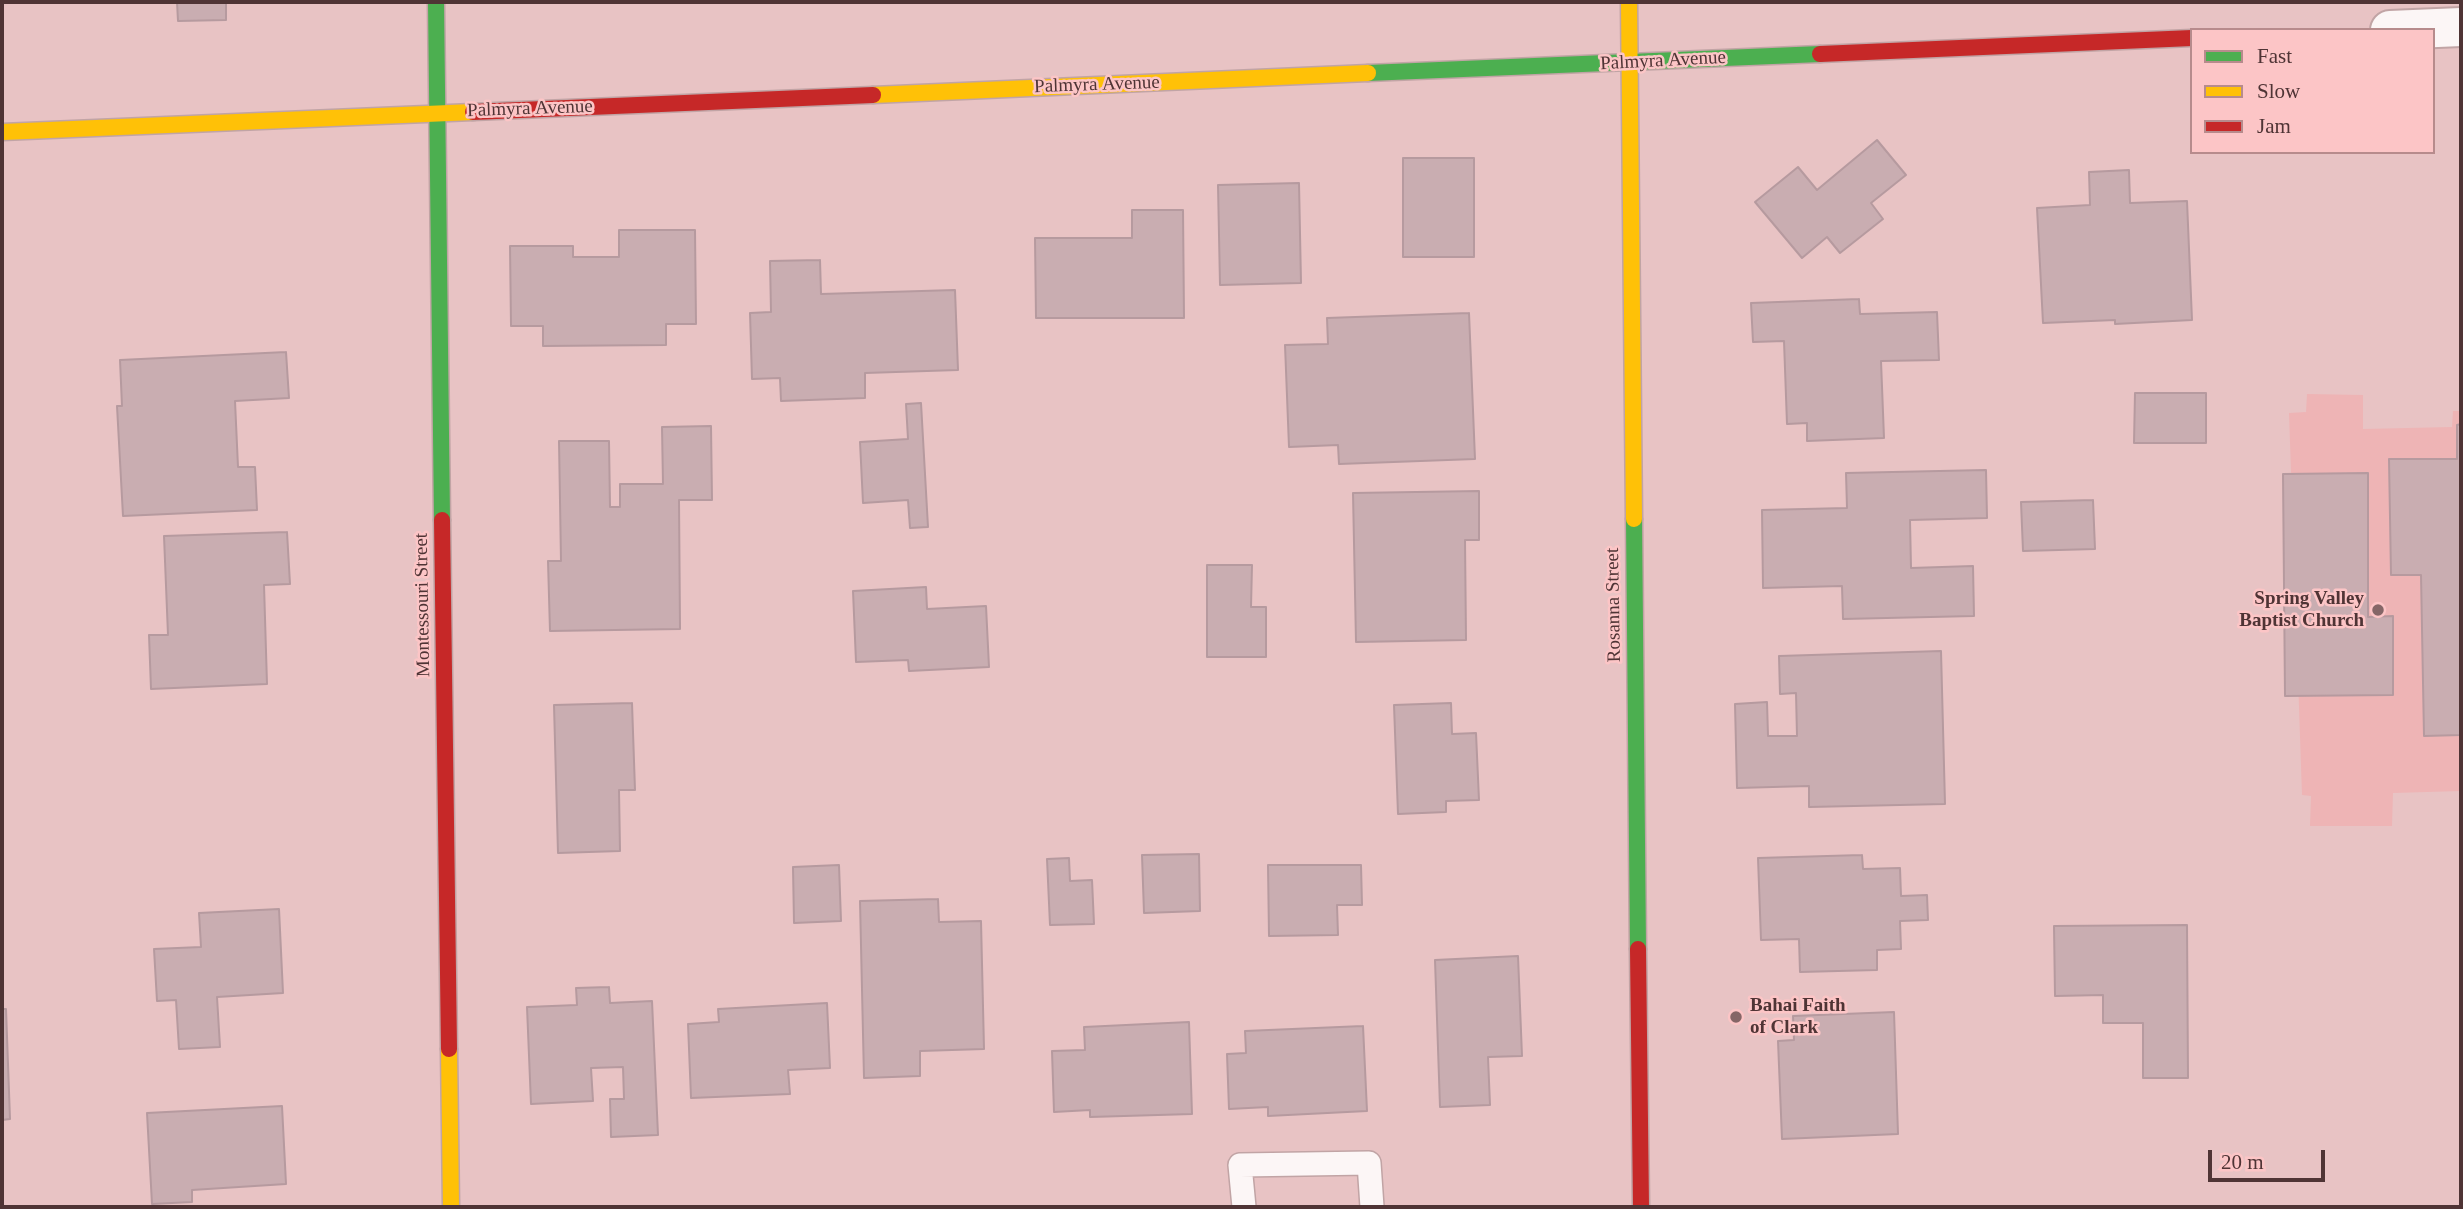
<!DOCTYPE html>
<html>
<head>
<meta charset="utf-8">
<style>
  body { margin:0 }
  #map { position:relative; width:2463px; height:1209px; overflow:hidden; background:#e8c3c4; font-family:"Times New Roman",serif }
  canvas { display:block }
  .frame { position:absolute; inset:0; border:4px solid #4f3435; pointer-events:none }
  .legend { position:absolute; left:2190px; top:28px; width:245px; height:126px; box-sizing:border-box; background:#fcc5c6; border:2px solid #b78b8c; margin:0; padding:9px 12px; list-style:none; font-size:21px; color:#4f3435 }
  .legend li { display:flex; align-items:center; gap:14px; height:35px }
  .legend b { width:35px; border:2px solid #b78b8c }
  .scale { position:absolute; left:2208px; top:1150px; width:117px; height:32px; box-sizing:border-box; border:4px solid #4f3435; border-top:0; padding-left:9px; font-size:21px; line-height:24px; white-space:nowrap; color:#4f3435; -webkit-text-stroke:5px #fcc5c6; paint-order:stroke }
</style>
</head>
<body>
<div id="map">
<canvas width="2463" height="1209"></canvas>
<div class="frame"></div>
<ul class="legend">
<li><b style="height:9px;background:#4caf50"></b>Fast</li>
<li><b style="height:9px;background:#ffc107"></b>Slow</li>
<li><b style="height:9px;background:#c62828"></b>Jam</li>
</ul>
<div class="scale">20 m</div>
</div>
<script>
const c = document.querySelector('canvas').getContext('2d');
c.lineJoin = 'round';
function fillPath(path, color) {
  c.fillStyle = color;
  c.fill(path, 'evenodd');
}
function poly(rows) {
  const path = new Path2D();
  for (const r of rows) {
    path.moveTo(r[0], r[1]);
    for (let i = 2; i < r.length; i += 2) path.lineTo(r[i], r[i + 1]);
  }
  return path;
}
function stroke(path, color, width, dash) {
  c.strokeStyle = color;
  c.lineWidth = width;
  c.lineCap = dash ? 'butt' : 'round';
  c.setLineDash(dash || []);
  c.stroke(path);
}
function label(font, color, halo, rows, align = 'center') {
  c.font = font + ' "Times New Roman",serif';
  c.lineWidth = 5;
  c.setLineDash([]);
  c.textBaseline = 'middle';
  c.strokeStyle = halo;
  c.fillStyle = color;
  for (const [text, x, y, turn = 0] of rows) {
    c.save();
    c.translate(x, y);
    c.rotate((+turn || 0) * Math.PI / 180);
    c.textAlign = isNaN(turn) ? turn : align;
    if (halo) c.strokeText(text, 0, 0);
    c.fillText(text, 0, 0);
    c.restore();
  }
}
const built = poly([
  [2307,394,2363,395,2363,429,2452,427,2453,411,2461,411,2461,791,2393,793,2392,826,2310,826,2311,796,2302,795,2289,413,2306,412]
]);
const building = poly([
  [177,2,226,2,226,20,178,21,177,2],
  [1877,140,1906,175,1871,203,1883,219,1840,253,1827,237,1802,258,1755,202,1798,167,1817,190,1877,140],
  [1403,158,1474,158,1474,257,1403,257,1403,158],
  [2129,170,2130,203,2187,201,2192,320,2115,324,2115,320,2043,323,2037,208,2090,205,2089,172,2129,170],
  [1299,183,1301,283,1220,285,1218,185,1299,183],
  [1132,210,1183,210,1184,318,1036,318,1035,238,1132,238,1132,210],
  [619,230,695,230,696,324,666,324,666,345,543,346,543,326,511,326,510,246,573,246,573,257,619,257,619,230],
  [820,260,821,294,955,290,958,370,865,373,865,398,781,401,780,378,752,379,750,313,771,312,770,261,820,260],
  [1859,299,1860,314,1937,312,1939,360,1881,361,1884,438,1807,441,1807,423,1787,424,1784,341,1753,342,1751,303,1859,299],
  [1469,313,1475,459,1339,464,1338,445,1289,447,1285,345,1328,344,1327,318,1469,313],
  [286,352,289,398,235,401,238,467,255,467,257,510,123,516,117,406,122,406,120,360,286,352],
  [2135,393,2206,393,2206,443,2134,443,2135,393],
  [921,403,928,527,910,528,908,500,863,503,860,442,908,439,906,404,921,403],
  [2461,424,2461,735,2424,736,2421,575,2391,575,2389,459,2457,459,2457,425,2461,424],
  [711,426,712,500,679,500,680,629,550,631,548,561,561,561,559,441,609,441,610,507,620,507,620,484,663,484,662,427,711,426],
  [1986,470,1987,518,1910,520,1911,568,1973,566,1974,616,1843,619,1842,586,1763,588,1762,510,1847,508,1846,473,1986,470],
  [2368,473,2368,617,2393,616,2393,695,2285,696,2283,474,2368,473],
  [1479,491,1479,540,1465,540,1466,640,1356,642,1353,493,1479,491],
  [2093,500,2095,549,2023,551,2021,502,2093,500],
  [287,532,290,584,264,585,267,684,151,689,149,635,168,635,164,536,287,532],
  [1207,565,1252,565,1251,607,1266,607,1266,657,1207,657,1207,565],
  [926,587,927,609,986,606,989,667,909,671,908,660,856,662,853,591,926,587],
  [1941,651,1945,804,1809,807,1809,786,1737,788,1735,704,1767,702,1768,736,1797,736,1796,693,1780,694,1779,656,1941,651],
  [632,703,635,790,619,790,620,851,558,853,554,705,632,703],
  [1451,703,1452,734,1476,733,1479,800,1446,801,1446,812,1398,814,1394,705,1451,703],
  [1199,854,1200,911,1144,913,1142,855,1199,854],
  [1862,855,1863,869,1900,868,1901,896,1927,895,1928,920,1900,921,1901,949,1877,950,1877,970,1800,972,1799,939,1761,940,1758,858,1862,855],
  [1069,858,1070,881,1092,880,1094,924,1050,925,1047,859,1069,858],
  [839,865,841,921,794,923,793,867,839,865],
  [1268,865,1361,865,1362,905,1337,905,1338,935,1269,936,1268,865],
  [938,899,939,922,981,921,984,1049,920,1051,920,1076,864,1078,860,901,938,899],
  [279,909,283,993,217,997,220,1047,179,1049,176,1000,157,1001,154,949,201,947,199,913,279,909],
  [2187,925,2188,1078,2143,1078,2143,1023,2103,1023,2103,995,2055,996,2054,926,2187,925],
  [1518,956,1522,1056,1488,1057,1490,1105,1440,1107,1435,960,1518,956],
  [609,987,610,1003,652,1001,658,1135,611,1137,610,1099,624,1099,623,1067,591,1068,593,1101,531,1104,527,1007,577,1005,576,988,609,987],
  [827,1003,830,1068,788,1070,790,1094,691,1098,688,1024,719,1022,718,1009,827,1003],
  [2,1009,6,1009,10,1119,2,1120,2,1009],
  [1894,1012,1898,1134,1782,1139,1778,1041,1794,1040,1793,1016,1894,1012],
  [1189,1022,1192,1114,1090,1117,1090,1110,1054,1112,1052,1051,1085,1050,1084,1027,1189,1022],
  [1363,1026,1367,1111,1268,1116,1268,1107,1229,1109,1227,1054,1246,1053,1245,1031,1363,1026],
  [282,1106,286,1184,192,1190,192,1202,152,1204,147,1113,282,1106]
]);
const lane = poly([
  [1244,1207,1240,1165,1369,1163,1372,1207]
]);
const street = poly([
  [2390,30,2461,27]
]);
const fast = poly([
  [436,2,442,520],
  [1368,73,1820,54],
  [1634,519,1638,949]
]);
const slow = poly([
  [1629,2,1634,519],
  [873,95,1368,73],
  [2,132,473,112],
  [449,1049,451,1207]
]);
const jam = poly([
  [1820,54,2192,38],
  [473,112,873,95],
  [442,520,449,1049],
  [1638,949,1641,1207]
]);
const markers = [
  [2378,610,7,"#856667"],
  [1736,1017,7,"#856667"]
];
const streetNames = [
  ["Palmyra Avenue",1663,61,-3],
  ["Palmyra Avenue",1097,85,-2],
  ["Palmyra Avenue",530,109,-2],
  ["Montessouri Street",423,605,-91],
  ["Rosanna Street",1614,605,-91]
];
const poiNames = [
  ["Spring Valley",2364,599],
  ["Baptist Church",2364,621],
  ["Bahai Faith",1750,1006,"left"],
  ["of Clark",1750,1028,"left"]
];
fillPath(built, '#eeb4b5');
fillPath(building, '#c9adb1');
stroke(building, '#b69a9f', 2);
stroke(lane, '#c1a4a5', 26);
stroke(street, '#c1a4a5', 42);
stroke(fast, '#c1a4a5', 19);
stroke(slow, '#c1a4a5', 19);
stroke(jam, '#c1a4a5', 19);
stroke(lane, '#fcf6f6', 23);
stroke(street, '#fcf6f6', 38);
stroke(fast, '#4caf50', 16);
stroke(slow, '#ffc107', 16);
stroke(jam, '#c62828', 16);
for (const [x, y, r, color] of markers) {
  const dot = new Path2D();
  dot.arc(x, y, r, 0, 2 * Math.PI);
  c.fillStyle = color;
  c.fill(dot);
  stroke(dot, '#fcc5c6', 2.5);
}
label('19px', '#4f3435', '#fcc5c6', streetNames);
label('bold 19px', '#4f3435', '#fcc5c6', poiNames, 'right');
</script>
</body>
</html>
